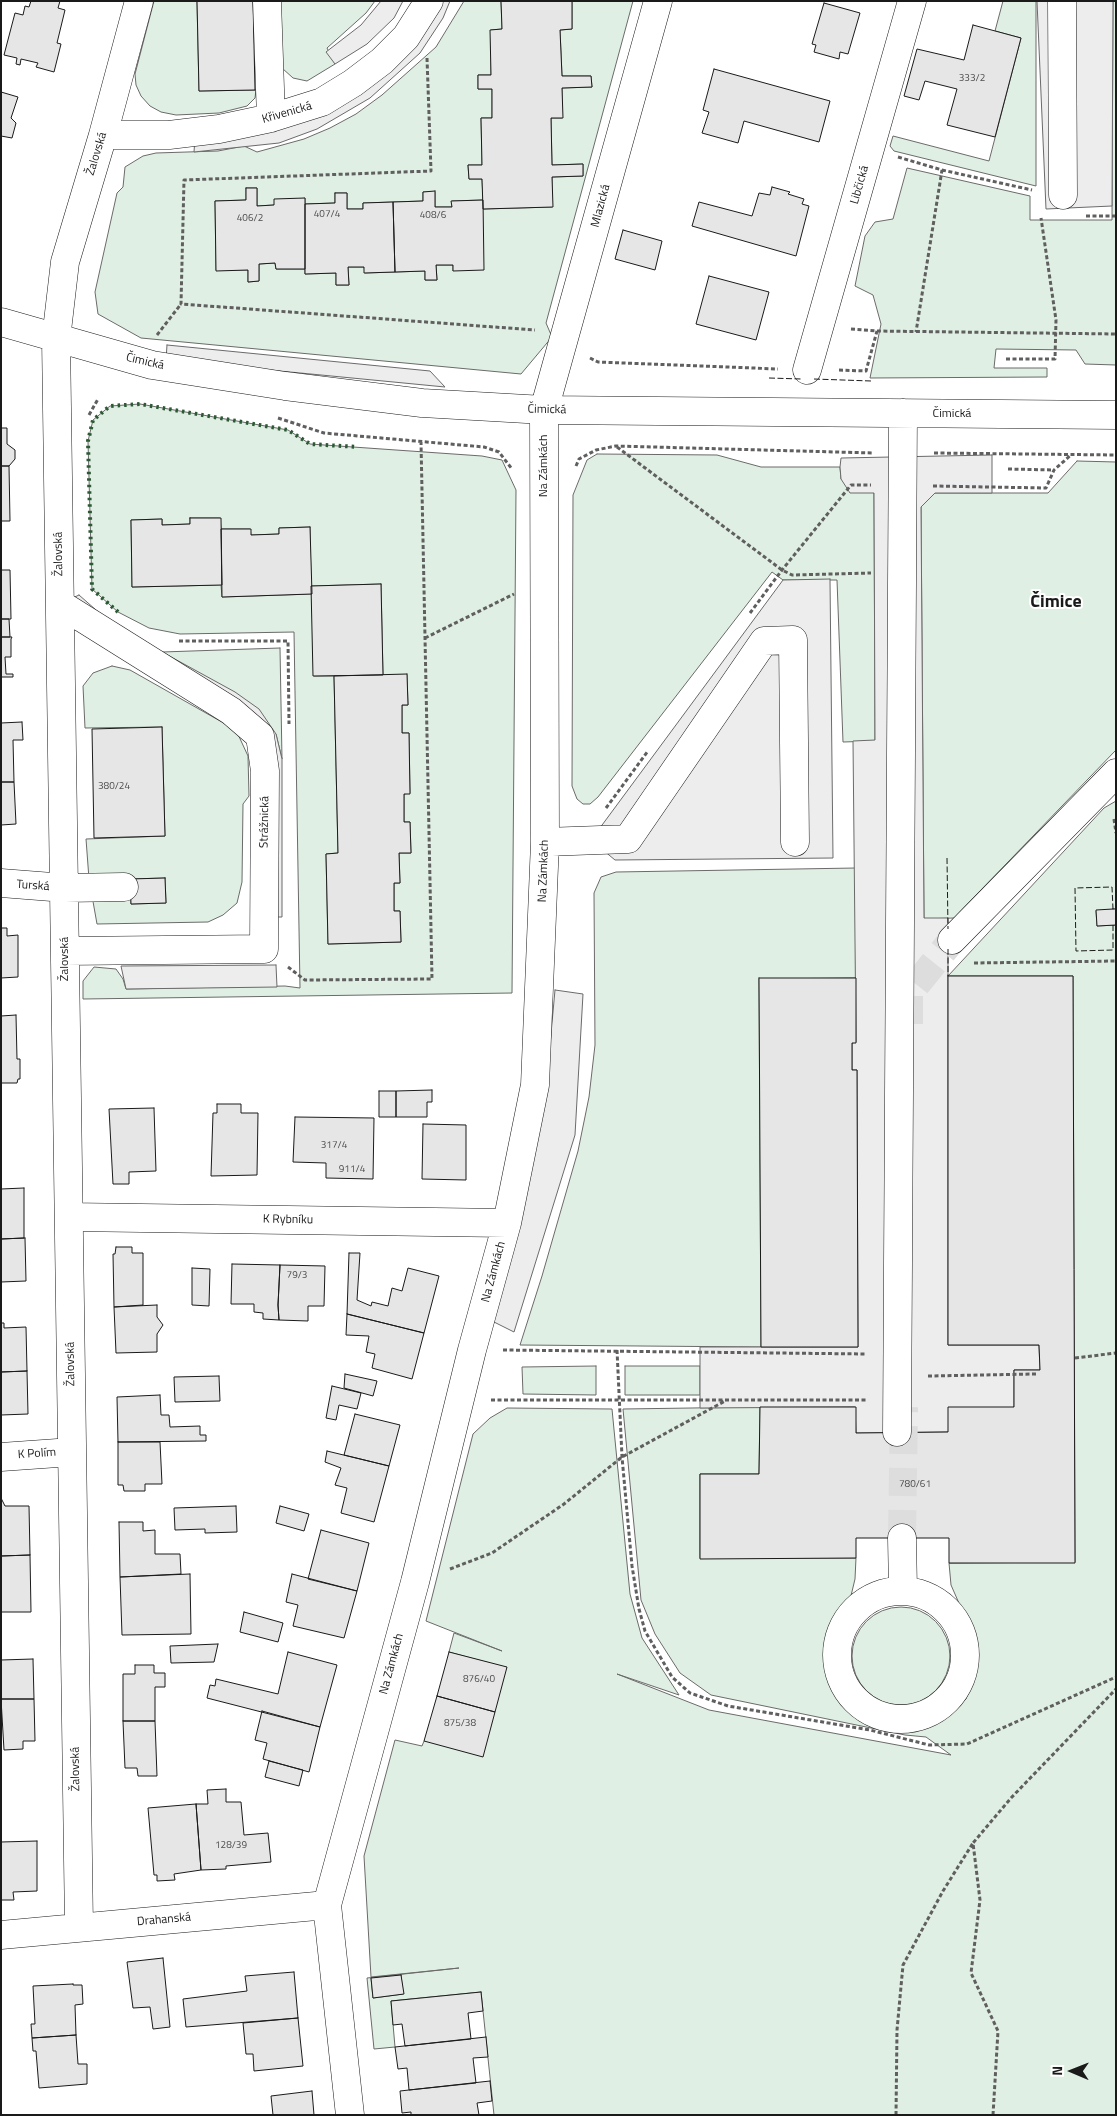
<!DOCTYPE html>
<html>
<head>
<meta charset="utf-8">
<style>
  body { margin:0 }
  #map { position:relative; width:1117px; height:2116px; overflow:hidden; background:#fff; font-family:"Titillium Web",sans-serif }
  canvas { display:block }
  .frame { position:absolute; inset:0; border:2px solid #1a1a1a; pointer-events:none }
  .north { position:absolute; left:1047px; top:2046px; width:50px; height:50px; -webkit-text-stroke:4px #fff; paint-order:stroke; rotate:271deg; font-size:14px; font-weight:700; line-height:20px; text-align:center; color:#1a1a1a }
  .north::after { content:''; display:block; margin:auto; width:18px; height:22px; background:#1a1a1a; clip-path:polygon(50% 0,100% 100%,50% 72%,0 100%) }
</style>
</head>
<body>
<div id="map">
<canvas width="1117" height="2116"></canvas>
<div class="frame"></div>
<div class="north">N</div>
</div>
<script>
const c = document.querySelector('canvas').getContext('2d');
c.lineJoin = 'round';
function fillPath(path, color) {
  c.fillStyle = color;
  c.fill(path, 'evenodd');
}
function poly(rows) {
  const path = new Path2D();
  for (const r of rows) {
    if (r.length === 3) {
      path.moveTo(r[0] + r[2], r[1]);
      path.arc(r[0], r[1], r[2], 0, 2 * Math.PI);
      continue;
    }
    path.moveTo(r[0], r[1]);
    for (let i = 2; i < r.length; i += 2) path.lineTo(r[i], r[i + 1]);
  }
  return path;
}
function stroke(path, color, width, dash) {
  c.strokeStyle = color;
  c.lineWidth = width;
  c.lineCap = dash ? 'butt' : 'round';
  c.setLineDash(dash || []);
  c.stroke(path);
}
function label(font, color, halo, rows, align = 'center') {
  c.font = font + ' "Titillium Web",sans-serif';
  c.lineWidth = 4;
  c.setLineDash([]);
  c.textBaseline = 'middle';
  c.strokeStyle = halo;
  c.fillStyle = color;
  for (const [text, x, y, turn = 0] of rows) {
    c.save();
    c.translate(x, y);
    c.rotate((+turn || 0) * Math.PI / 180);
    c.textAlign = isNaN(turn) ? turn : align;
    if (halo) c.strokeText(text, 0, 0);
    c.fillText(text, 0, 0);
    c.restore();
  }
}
const green = poly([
  [154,1,197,1,199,91,256,90,255,98,247,106,219,113,176,115,161,112,150,106,141,96,136,85,135,74,154,1],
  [277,1,375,1,366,13,327,48,335,64,307,81,293,78,282,68,277,1],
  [464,1,501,1,502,29,491,30,491,75,478,75,478,89,492,89,492,118,481,118,482,165,468,165,469,179,482,179,483,200,452,201,452,207,435,207,435,192,423,192,423,201,363,203,363,209,347,209,347,193,335,193,335,203,305,204,305,198,274,205,257,206,257,188,246,188,246,200,215,201,216,270,248,270,248,282,259,281,259,264,275,263,276,269,305,269,305,274,336,273,336,285,349,285,348,267,364,267,365,273,425,271,425,280,437,280,436,265,453,265,453,271,483,209,552,207,552,177,583,176,583,164,552,165,551,118,562,118,562,88,592,87,591,76,562,76,560,30,572,29,572,1,633,1,546,323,552,337,521,374,141,338,98,314,95,292,117,193,123,187,125,167,143,156,156,153,218,151,244,146,257,152,304,139,330,128,356,114,382,95,436,47,464,1],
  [1003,1,1036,1,1036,186,894,151,890,146,893,136,989,161,1021,38,995,31,1003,1],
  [1113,1,1116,1,1116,365,1085,364,1076,350,996,349,994,368,1047,368,1047,377,870,378,881,324,873,295,855,286,865,236,875,222,893,219,907,168,1030,196,1030,220,1112,220,1113,1],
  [140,404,288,430,310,444,482,456,502,460,516,490,512,993,83,999,83,981,94,967,116,969,123,979,126,989,285,986,300,988,294,632,180,634,149,628,118,612,92,589,88,441,93,420,110,406,140,404],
  [190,518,220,518,221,529,250,529,251,535,279,534,279,528,310,527,311,586,381,584,383,675,407,675,408,705,402,705,402,733,409,733,410,793,404,794,404,822,410,822,411,853,399,853,400,883,394,883,394,911,400,911,401,942,328,944,326,854,338,853,334,676,314,676,312,594,222,597,221,585,132,587,131,520,162,519,162,525,190,524,190,518],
  [597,454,717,455,761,467,840,467,841,479,874,493,875,741,843,742,837,580,783,580,772,572,598,797,590,804,583,804,577,799,572,786,573,495,587,460,597,454],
  [1077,461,1116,462,1116,750,954,918,924,919,921,507,935,493,1048,493,1077,461],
  [280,648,282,759,276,734,162,652,280,648],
  [112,666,130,670,236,730,248,756,249,796,243,804,242,882,237,903,223,915,208,922,97,924,89,879,86,839,165,836,162,727,85,728,83,686,93,673,112,666],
  [165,878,166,903,131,904,130,879,165,878],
  [1116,801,1116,909,1096,911,1097,926,1116,925,1116,2115,494,2115,481,1992,391,2001,395,2047,374,2049,367,1978,459,1968,371,1977,364,1856,395,1740,422,1746,424,1741,507,1668,449,1652,454,1633,502,1651,426,1621,473,1434,490,1418,507,1408,612,1409,630,1594,642,1638,679,1695,617,1674,709,1710,951,1755,926,1737,905,1735,711,1695,680,1673,655,1634,641,1600,623,1409,760,1407,759,1474,700,1474,700,1558,856,1558,855,1579,849,1604,834,1626,827,1646,828,1672,839,1695,857,1717,894,1728,915,1729,927,1728,946,1718,966,1699,976,1665,976,1642,951,1585,949,1563,1075,1562,1073,976,948,976,1104,808,1116,801],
  [401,1975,403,1994,373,1998,371,1978,401,1975],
  [856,868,856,978,759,979,761,1347,520,1345,542,1276,578,1151,589,1097,595,1045,594,893,601,877,616,872,856,868],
  [596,1366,596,1395,523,1394,522,1367,596,1366],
  [625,1366,700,1366,700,1395,625,1395,625,1366],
  [901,1656,49]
]);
const parking = poly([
  [381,1,403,1,394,18,367,44,335,64,326,52,361,25,381,1],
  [439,1,450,1,443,18,420,53,370,98,317,129,279,143,194,152,195,138,284,125,439,1],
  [1037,1,1113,1,1112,206,1046,209,1037,1],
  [167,345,430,371,445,387,166,360,167,345],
  [992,455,992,493,935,493,921,507,924,918,948,918,948,1345,1039,1345,1040,1370,1014,1370,1014,1407,948,1432,856,1433,855,1407,700,1408,700,1347,858,1347,857,1070,852,1070,852,1043,856,1042,853,741,875,740,874,493,850,493,841,479,840,467,841,458,992,455],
  [830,579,833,858,615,860,591,840,783,580,830,579],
  [79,595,104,617,162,652,235,692,259,709,276,734,282,759,282,917,264,917,260,736,60,604,79,595],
  [276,965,277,987,126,989,121,966,276,965],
  [555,990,583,994,575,1135,514,1332,492,1321,545,1100,555,990]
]);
const building = poly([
  [31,1,60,1,58,8,65,10,57,43,61,44,54,72,36,67,38,63,21,59,20,65,16,64,17,58,4,55,15,13,23,15,25,6,29,7,31,1],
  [197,1,253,1,255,90,199,91,197,1],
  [501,1,572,1,572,29,560,30,562,76,591,76,592,87,562,88,563,118,551,118,552,165,583,164,583,176,552,177,553,207,483,209,482,179,469,179,468,165,482,165,481,118,492,118,492,89,478,89,478,75,491,75,490,30,502,29,501,1],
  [824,3,860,13,848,54,840,52,839,59,814,52,816,45,812,44,824,3],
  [973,25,1021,38,995,137,947,125,957,89,925,81,919,100,904,96,917,49,964,60,973,25],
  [714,69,830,101,819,142,744,121,738,143,702,133,709,112,703,110,714,69],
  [1,92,18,97,11,118,16,123,12,138,1,136,1,92],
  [772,187,790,192,788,194,804,199,802,204,809,206,796,256,692,226,699,202,752,216,759,193,770,195,772,187],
  [246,188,257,188,257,206,274,205,274,199,305,198,305,269,276,269,275,263,259,264,259,281,248,282,248,270,216,271,215,201,246,200,246,188],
  [435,191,435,207,452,207,451,201,483,200,484,270,453,271,453,265,436,265,437,280,425,280,425,271,395,272,393,202,423,201,423,192,435,191],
  [335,193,347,193,347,209,363,209,363,203,393,202,395,272,364,273,364,267,348,267,349,285,336,285,336,273,305,274,305,204,335,203,335,193],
  [623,230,662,241,655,270,615,259,623,230],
  [709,276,769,292,756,340,696,324,709,276],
  [1,428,7,428,7,444,15,450,15,459,9,466,1,466,1,428],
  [1,466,9,466,10,521,1,521,1,466],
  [190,518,221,518,222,585,132,587,131,520,162,519,162,525,190,524,190,518],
  [310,527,312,594,222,597,221,529,251,529,251,535,279,534,279,528,310,527],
  [1,570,10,570,11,619,1,619,1,570],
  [381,584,383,675,313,676,311,586,381,584],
  [1,619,9,619,10,637,1,637,1,619],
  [1,637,12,637,11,639,11,657,5,657,6,674,13,674,13,677,1,677,1,637],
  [407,674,408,705,402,705,402,733,409,733,410,794,404,794,404,822,410,822,411,853,399,853,400,883,394,883,394,911,400,911,401,942,328,944,326,854,338,853,334,676,407,674],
  [22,722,23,740,13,740,14,782,1,782,1,723,22,722],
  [162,727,165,836,94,838,92,729,162,727],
  [1,782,14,782,16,824,1,825,1,782],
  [165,878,166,903,131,904,130,879,165,878],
  [1113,909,1116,909,1116,925,1097,926,1096,910,1113,909],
  [1,928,7,928,7,936,18,935,18,977,1,978,1,928],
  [948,976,1073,976,1075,1563,949,1563,949,1538,856,1538,856,1558,700,1559,700,1474,759,1474,760,1407,856,1407,856,1433,948,1432,948,1407,1014,1407,1014,1370,1040,1370,1039,1345,948,1345,948,976],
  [759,978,856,978,856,1043,852,1043,852,1070,857,1070,858,1347,761,1347,759,978],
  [16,1015,17,1059,20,1059,20,1079,18,1079,17,1083,1,1083,1,1016,16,1015],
  [432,1090,432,1102,427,1102,427,1117,396,1117,396,1091,432,1090],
  [379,1091,396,1091,396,1117,379,1117,379,1091],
  [217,1104,241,1104,241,1113,258,1113,257,1175,211,1176,213,1113,217,1113,217,1104],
  [154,1108,156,1171,129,1172,129,1184,113,1184,109,1109,154,1108],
  [295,1117,374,1118,373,1179,326,1178,326,1163,293,1162,295,1117],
  [423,1124,466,1125,466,1180,422,1179,423,1124],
  [24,1188,24,1238,1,1239,1,1189,24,1188],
  [25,1238,26,1281,1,1282,1,1239,25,1238],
  [116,1247,132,1247,132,1253,143,1253,143,1305,114,1307,113,1254,115,1254,116,1247],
  [349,1253,360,1253,357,1300,371,1306,372,1302,388,1306,392,1288,402,1291,408,1268,439,1276,424,1333,347,1314,349,1253],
  [232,1264,280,1265,278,1305,279,1320,263,1319,263,1313,254,1312,254,1304,231,1304,232,1264],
  [280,1265,325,1266,324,1306,308,1306,308,1321,279,1320,278,1305,280,1265],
  [192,1268,210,1269,209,1306,192,1305,192,1268],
  [157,1305,157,1317,163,1325,157,1334,157,1352,116,1353,114,1307,157,1305],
  [347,1314,424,1333,412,1379,372,1368,375,1354,366,1352,369,1336,346,1335,347,1314],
  [1,1323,4,1323,4,1328,26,1327,27,1371,1,1372,1,1323],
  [27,1371,28,1414,1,1415,1,1372,27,1371],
  [345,1374,377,1381,373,1396,344,1388,345,1374],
  [219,1376,220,1401,175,1402,174,1377,219,1376],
  [332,1386,361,1393,357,1409,339,1405,336,1420,326,1418,332,1386],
  [160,1395,161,1415,169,1415,170,1427,200,1426,200,1435,206,1435,206,1441,118,1442,117,1397,160,1395],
  [355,1414,400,1425,389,1466,344,1455,355,1414],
  [118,1442,160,1442,162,1484,145,1484,145,1491,124,1491,123,1485,118,1485,118,1442],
  [327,1451,389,1466,374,1522,341,1513,347,1488,335,1485,341,1468,325,1462,327,1451],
  [1,1498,5,1506,29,1506,30,1555,1,1556,1,1498],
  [236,1506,237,1532,205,1533,205,1529,175,1530,174,1508,236,1506],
  [280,1506,309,1514,304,1531,276,1523,280,1506],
  [119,1522,143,1522,143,1531,155,1530,155,1554,180,1554,181,1574,120,1577,119,1522],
  [321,1530,369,1543,357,1591,308,1579,321,1530],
  [30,1555,31,1612,1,1612,1,1556,30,1555],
  [190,1574,191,1634,122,1635,120,1577,190,1574],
  [292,1574,357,1591,344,1638,293,1626,298,1605,286,1602,292,1574],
  [244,1612,283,1623,278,1642,240,1632,244,1612],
  [218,1644,214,1662,171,1663,170,1646,218,1644],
  [288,1652,337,1665,320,1727,207,1698,210,1685,215,1686,216,1679,278,1694,288,1652],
  [449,1652,507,1667,495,1712,437,1696,449,1652],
  [33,1659,34,1699,1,1699,1,1660,33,1659],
  [135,1665,154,1665,154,1673,165,1673,165,1687,155,1687,155,1721,123,1721,123,1674,135,1674,135,1665],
  [437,1696,495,1712,483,1757,424,1741,437,1696],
  [1,1699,34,1699,35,1741,23,1741,23,1749,4,1750,1,1699],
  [262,1711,320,1727,309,1772,263,1759,267,1743,255,1740,262,1711],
  [123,1721,155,1721,157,1776,138,1776,137,1768,125,1768,123,1721],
  [269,1761,303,1770,299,1786,265,1777,269,1761],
  [226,1789,226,1802,241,1802,244,1835,268,1833,271,1862,226,1866,226,1869,201,1870,196,1804,208,1804,207,1790,226,1789],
  [196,1804,201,1870,174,1874,175,1880,157,1881,157,1875,154,1875,148,1808,196,1804],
  [37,1841,37,1891,13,1892,14,1900,1,1900,1,1842,37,1841],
  [163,1958,170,2027,153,2029,150,2007,133,2008,127,1962,163,1958],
  [294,1972,298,2018,186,2027,183,1999,247,1991,245,1976,294,1972],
  [401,1975,404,1994,373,1998,371,1978,401,1975],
  [73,1984,73,1985,82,1985,83,2004,75,2005,76,2035,32,2038,31,2024,35,2024,33,1986,73,1984],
  [481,1992,483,2011,468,2013,471,2039,405,2046,402,2024,393,2025,391,2001,481,1992],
  [298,2018,303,2066,254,2071,253,2054,246,2054,243,2023,298,2018],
  [76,2035,78,2064,87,2064,87,2084,39,2088,36,2051,33,2051,32,2038,76,2035],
  [486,2037,488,2057,473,2058,476,2083,409,2090,407,2068,398,2069,395,2047,486,2037],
  [490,2081,492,2101,477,2103,479,2115,411,2115,411,2112,402,2113,400,2091,490,2081],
  [312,2091,314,2115,273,2115,271,2096,312,2091]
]);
const minorTunnel = poly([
  [909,1024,909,994,952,940],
  [902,1538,904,1407]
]);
const path = poly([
  [427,58,431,171,184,180,181,304,535,330],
  [898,157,942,170,916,332],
  [942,170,1032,190],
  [1086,216,1116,216],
  [851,329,877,331,1116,334],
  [157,335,181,304],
  [590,358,598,362,778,369],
  [1006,359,1055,359,1056,320,1041,218],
  [839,370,866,371,877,331],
  [89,415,98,399],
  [278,418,324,433,484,447,499,452,512,469],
  [617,447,782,570,792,575,871,573],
  [934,453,1116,455],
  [576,466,579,459,596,450,616,446,873,453],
  [1008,469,1054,470],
  [933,486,1046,488,1054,470,1072,454],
  [750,613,782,570,851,485,871,485],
  [425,638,514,594],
  [179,641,288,641,289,724],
  [606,808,648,751],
  [1114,819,1116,833],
  [974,963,1116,961],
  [288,967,305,980,432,979,421,442],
  [503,1350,867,1354],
  [617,1350,622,1457,632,1566,639,1609,645,1631,672,1677,690,1693,728,1706,870,1730,929,1745,967,1744,1116,1677],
  [1075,1358,1116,1353],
  [928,1376,1036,1374],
  [491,1400,867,1400],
  [450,1569,492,1553,564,1504,622,1457,725,1401],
  [896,2115,897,2030,903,1965,943,1891,973,1843],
  [993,2115,998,2031,971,1973,980,1900,973,1843,1011,1798,1116,1689]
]);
const minor = poly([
  [267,1,271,118],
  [1062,1,1063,195],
  [103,135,169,135,219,129,271,118,322,102,353,83,382,61,406,37,429,1],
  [1,322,152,365,285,386,422,403,544,410,1116,415],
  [807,370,912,1],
  [60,604,231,711,260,736,265,771,264,949,65,951],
  [545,842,628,839,764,641,793,640,795,842],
  [1,883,65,888,124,887],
  [952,940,1116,773],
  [69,1217,507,1223],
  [897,1432,903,413],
  [1,1457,72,1452],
  [902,1538,903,1590],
  [901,1655,64],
  [79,1927,56,339,65,262,103,135,139,1],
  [1,1935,327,1905],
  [350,2115,327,1905,415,1582,472,1350,507,1223,535,1085,545,842,544,410,658,1]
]);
const hedge = poly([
  [118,612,92,589,88,441,93,420,110,406,140,404,288,430,310,444,358,447]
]);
const fence = poly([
  [769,378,801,379],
  [814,379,871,381],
  [947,858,948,929],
  [1113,925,1113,950,1076,951,1075,888,1112,887,1113,909],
  [948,949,948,976]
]);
const numberNames = [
  ["333/2",972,79],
  ["407/4",327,215],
  ["408/6",433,216],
  ["406/2",250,219],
  ["380/24",114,787],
  ["317/4",334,1146],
  ["911/4",352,1170],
  ["79/3",297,1276],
  ["780/61",915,1485],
  ["876/40",479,1680],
  ["875/38",460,1724],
  ["128/39",231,1846]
];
const streetNames = [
  ["Křivenická",287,113,-16],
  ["Žalovská",97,154,-73],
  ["Libčická",860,185,-74],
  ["Mlazická",601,206,-75],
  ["Čimická",145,362,13],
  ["Čimická",547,410,1],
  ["Čimická",952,414],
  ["Na Zámkách",544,466,-90],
  ["Žalovská",59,554,-91],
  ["Strážnická",265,822,-89],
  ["Na Zámkách",544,871,-88],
  ["Turská",33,886,4],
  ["Žalovská",65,959,-90],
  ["K Rybníku",288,1220,1],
  ["Na Zámkách",494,1272,-75],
  ["Žalovská",71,1364,-91],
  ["K Polím",37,1454,-4],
  ["Na Zámkách",392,1664,-75],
  ["Žalovská",76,1769,-91],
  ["Drahanská",164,1920,-5]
];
const districtNames = [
  ["Čimice",1056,603]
];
fillPath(green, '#e0efe3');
stroke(green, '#6a6a6a', 1);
fillPath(parking, '#ededed');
stroke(parking, '#6a6a6a', 1);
fillPath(building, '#e6e6e6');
stroke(building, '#1a1a1a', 1);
stroke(minorTunnel, '#ddd', 28, [28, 14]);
stroke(minor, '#1a1a1a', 29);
stroke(path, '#5f5f5f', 3, [4, 2.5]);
stroke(minor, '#fff', 28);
stroke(hedge, '#2b5a34', 4, [2.5, 4]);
stroke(fence, '#1a1a1a', 1, [6, 2.5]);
label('10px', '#4d4d4d', null, numberNames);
label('12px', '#1a1a1a', '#fff', streetNames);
label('bold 18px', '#1a1a1a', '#fff', districtNames);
</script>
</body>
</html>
